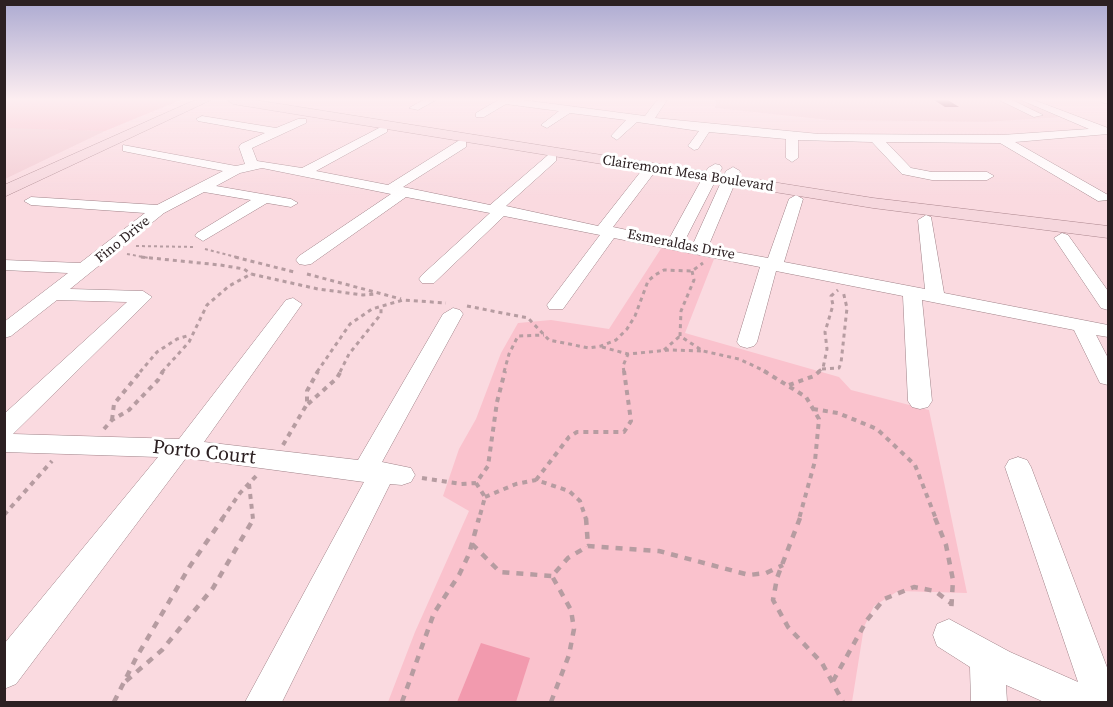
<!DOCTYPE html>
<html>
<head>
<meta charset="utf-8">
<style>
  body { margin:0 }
  #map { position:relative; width:1113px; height:707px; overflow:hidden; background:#fadae0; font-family:"Source Serif 4",serif }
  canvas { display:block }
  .frame { position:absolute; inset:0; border:6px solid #2c2022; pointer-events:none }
</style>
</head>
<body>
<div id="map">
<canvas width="1113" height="707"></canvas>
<div class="frame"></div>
</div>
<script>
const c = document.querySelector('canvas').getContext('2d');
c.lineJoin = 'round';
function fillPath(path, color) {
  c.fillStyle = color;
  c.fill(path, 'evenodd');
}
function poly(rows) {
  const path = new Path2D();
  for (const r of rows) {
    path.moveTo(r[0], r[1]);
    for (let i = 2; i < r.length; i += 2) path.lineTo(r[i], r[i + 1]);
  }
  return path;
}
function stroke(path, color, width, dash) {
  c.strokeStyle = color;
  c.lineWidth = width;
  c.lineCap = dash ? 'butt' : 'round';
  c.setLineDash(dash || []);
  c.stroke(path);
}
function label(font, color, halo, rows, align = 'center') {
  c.font = font + ' "Source Serif 4",serif';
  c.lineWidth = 6;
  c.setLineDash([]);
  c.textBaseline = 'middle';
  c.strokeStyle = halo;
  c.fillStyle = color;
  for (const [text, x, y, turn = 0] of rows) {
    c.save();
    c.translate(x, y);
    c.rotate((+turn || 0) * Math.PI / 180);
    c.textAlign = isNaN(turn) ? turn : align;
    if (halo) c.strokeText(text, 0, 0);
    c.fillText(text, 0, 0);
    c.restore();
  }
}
const built = poly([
  [716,100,1021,100,1062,117,986,122,829,120,715,108],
  [11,127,105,131,5,179,5,128]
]);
const green = poly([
  [5,100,181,100,105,131,5,128],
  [662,247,714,259,685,333,839,377,851,390,929,410,967,593,898,591,874,606,864,627,852,702,388,702,415,632,469,511,443,496,459,449,476,419,501,353,518,323,551,320,609,329]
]);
const water = poly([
  [481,643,530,658,516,702,457,702]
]);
const building = poly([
  [934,100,948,100,959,107,945,107]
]);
const pathFar3 = poly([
  [136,246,196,247],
  [205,249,240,258],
  [127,254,149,258]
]);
const pathFar2 = poly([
  [141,257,220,265,244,269,251,274],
  [235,257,294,272],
  [692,271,694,280,681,311,680,336,703,351,739,359,767,372],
  [307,274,401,299],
  [467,306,528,318,549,340,589,348,601,346,616,340,627,329,635,316,648,281,655,275,664,270,692,271,703,263],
  [602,347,628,354,670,350,702,351],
  [664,350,680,336],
  [822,369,839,368,841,363,847,308,843,291],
  [140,372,157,352,177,339,190,335],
  [162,372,189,342,207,305,229,286,251,274,318,289,363,295,377,294],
  [317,372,350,324,372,309,403,300,446,303],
  [340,372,349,354,381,314,381,307],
  [504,372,509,354,518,336,544,335],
  [624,372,623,366,628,354],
  [818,372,823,368,827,349,825,332,833,305,831,296,838,290]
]);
const pathFar1 = poly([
  [764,371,806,397,819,419,815,461,799,519],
  [789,385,814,376,820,371],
  [308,404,337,378,341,371],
  [813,409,838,413,877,429,915,465,936,519],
  [112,420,114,404,141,371],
  [104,429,112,420,129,410,158,380,163,371],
  [283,445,307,404,307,391,318,371],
  [422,478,461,484,476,483,488,466,497,402,505,371],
  [536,480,569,437,577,432,624,432,631,421,624,371],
  [476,483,485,497,479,519],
  [249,484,253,519],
  [485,497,516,484,536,480,569,491,580,501,586,519],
  [4,515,52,461],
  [222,519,240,493,257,475]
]);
const path = poly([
  [586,518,588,546],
  [800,518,777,578,773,600,788,627,822,663,843,702],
  [935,518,946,545,953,580,951,613],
  [472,544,500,572,552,576],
  [126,681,162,650,213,588,254,518],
  [833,681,867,620,884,599,914,587,935,591,952,604],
  [114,702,136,658,190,566,223,518],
  [402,702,434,613,459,575,469,554,479,518],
  [551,702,569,655,574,629,571,610,552,576,568,558,588,546,659,551,749,575,766,573,783,565]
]);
const minor = poly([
  [423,100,436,100,418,110,409,108,423,100],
  [498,100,523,100,645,116,657,100,667,100,655,118,819,134,1002,135,1089,129,1021,100,1034,100,1108,128,1108,134,1015,142,1108,195,1108,200,1098,201,1000,143,886,142,911,168,932,172,987,172,994,176,987,180,932,180,902,174,872,142,798,140,798,158,792,162,786,158,786,139,709,132,698,149,694,150,688,146,699,131,637,122,617,140,611,136,626,120,570,113,547,128,541,125,559,111,506,104,484,117,476,117,476,113,498,100],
  [999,100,1012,100,1043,115,1034,117,999,100],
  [1100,100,1108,100,1108,104,1101,102,1100,100],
  [202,116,276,128,298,119,306,119,306,123,252,148,257,161,302,168,379,128,387,128,387,132,316,171,388,185,458,141,466,141,466,147,403,187,490,205,548,155,556,155,556,161,506,206,598,226,642,170,652,170,654,173,613,227,669,239,708,168,715,164,720,165,722,168,684,242,693,244,726,171,733,167,740,171,708,247,768,258,789,199,796,195,803,199,784,262,925,289,918,220,926,215,931,217,944,293,1108,325,1108,337,1096,335,1108,358,1108,385,1100,383,1074,330,922,300,932,401,928,407,920,409,912,407,908,401,903,296,776,271,757,342,754,346,747,348,740,346,737,342,760,267,614,238,563,309,549,309,547,305,600,235,504,216,434,283,422,283,419,279,422,275,490,213,406,197,311,264,305,265,299,264,296,260,299,256,391,194,262,168,240,173,216,186,291,199,298,203,291,207,267,203,203,241,195,236,197,233,251,200,204,192,164,213,70,289,143,291,152,297,13,434,179,439,286,300,293,298,302,304,204,442,358,460,443,314,453,308,460,310,463,314,382,462,411,468,415,475,411,482,402,485,390,484,282,702,245,702,364,482,186,458,16,684,4,689,4,644,158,457,4,452,4,414,127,302,57,300,11,336,4,338,4,322,68,273,4,270,4,260,80,263,145,213,31,205,24,201,31,197,157,205,223,171,123,151,123,145,236,166,245,164,239,147,241,144,265,133,198,121,196,119,202,116],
  [1062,233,1068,235,1108,291,1108,310,1101,308,1054,238,1062,233],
  [1018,457,1027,460,1031,467,1108,670,1108,702,1044,702,1006,685,1007,702,971,702,970,667,937,646,933,635,937,624,949,619,1010,652,1078,682,1005,467,1009,460,1018,457]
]);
const major = poly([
  [195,100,211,100,4,197,4,185,195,100],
  [227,100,255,100,873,198,1108,226,1108,238,873,208,233,104,227,100]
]);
const farStreetnames = [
  ["Clairemont Mesa Boulevard",688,174,9],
  ["Fino Drive",123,240,-39],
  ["Esmeraldas Drive",681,245,11]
];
const nearStreetnames = [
  ["Porto Court",204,453,6]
];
fillPath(built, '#f3ccd3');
fillPath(green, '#fac2cd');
fillPath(water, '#f29aae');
fillPath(building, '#6f253b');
stroke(minor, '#a08288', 1);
stroke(major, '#ab868d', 1);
stroke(pathFar3, '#b69ca1', 2, [3, 3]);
stroke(pathFar2, '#b69ca1', 3, [4, 4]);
stroke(pathFar1, '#b69ca1', 4, [5, 5]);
stroke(path, '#b69ca1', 4.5, [7, 7]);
fillPath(minor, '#fff');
fillPath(major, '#f6d7dd');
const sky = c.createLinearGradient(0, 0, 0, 199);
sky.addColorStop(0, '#acaad1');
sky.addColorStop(0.5, '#fdeef1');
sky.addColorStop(1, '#fdeef100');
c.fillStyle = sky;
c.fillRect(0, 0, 1113, 199);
label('14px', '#2c2022', '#fff', farStreetnames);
label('20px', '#2c2022', '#fff', nearStreetnames);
</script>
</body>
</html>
